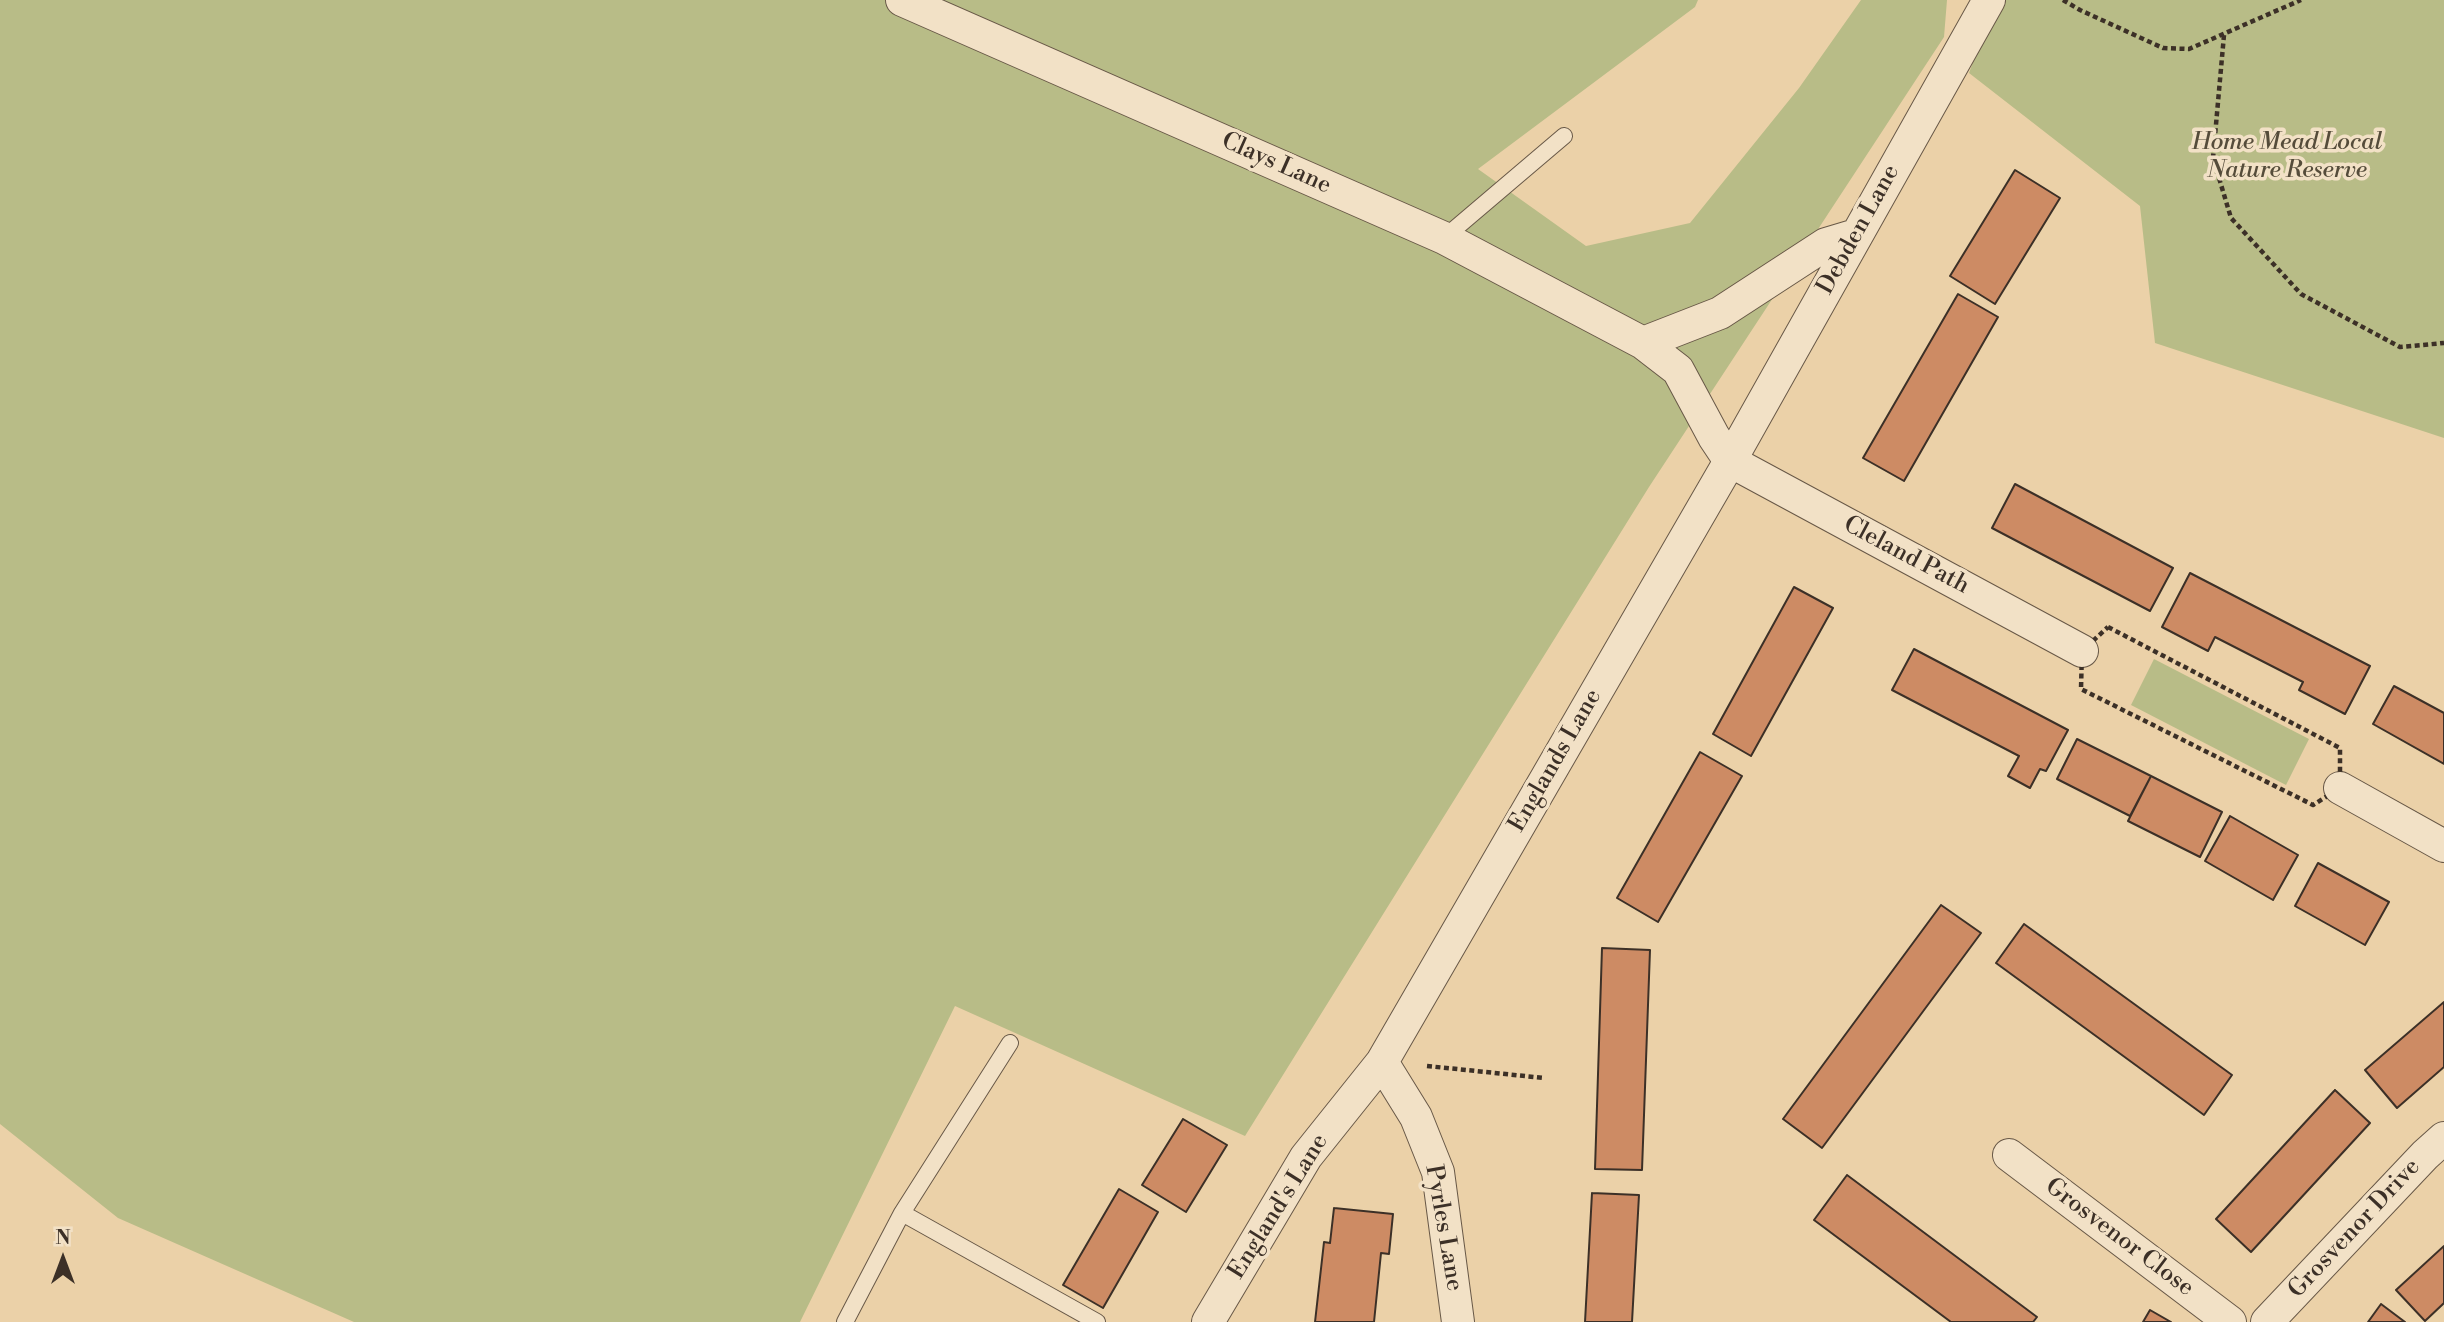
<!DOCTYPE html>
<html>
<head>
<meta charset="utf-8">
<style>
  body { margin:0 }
  #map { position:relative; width:2444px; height:1322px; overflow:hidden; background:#ebd1a8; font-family:"Libre Bodoni",serif }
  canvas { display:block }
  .north { position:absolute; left:28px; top:1224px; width:70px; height:70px; -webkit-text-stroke:5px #f2e1c6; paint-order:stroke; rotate:0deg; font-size:19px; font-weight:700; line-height:28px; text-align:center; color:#3c3027 }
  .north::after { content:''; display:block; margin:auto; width:24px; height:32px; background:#3c3027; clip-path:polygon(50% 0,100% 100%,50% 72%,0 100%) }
</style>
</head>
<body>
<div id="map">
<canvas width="2444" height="1322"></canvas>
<div class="north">N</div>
</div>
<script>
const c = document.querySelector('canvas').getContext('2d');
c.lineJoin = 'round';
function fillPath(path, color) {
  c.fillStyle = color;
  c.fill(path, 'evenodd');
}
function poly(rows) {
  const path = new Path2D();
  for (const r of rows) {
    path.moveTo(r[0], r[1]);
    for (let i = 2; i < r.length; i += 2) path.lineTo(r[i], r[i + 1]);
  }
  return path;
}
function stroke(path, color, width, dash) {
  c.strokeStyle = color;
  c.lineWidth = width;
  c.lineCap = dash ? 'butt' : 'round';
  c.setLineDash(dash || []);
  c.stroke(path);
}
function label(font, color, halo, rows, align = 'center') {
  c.font = font + ' "Libre Bodoni",serif';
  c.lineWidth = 7;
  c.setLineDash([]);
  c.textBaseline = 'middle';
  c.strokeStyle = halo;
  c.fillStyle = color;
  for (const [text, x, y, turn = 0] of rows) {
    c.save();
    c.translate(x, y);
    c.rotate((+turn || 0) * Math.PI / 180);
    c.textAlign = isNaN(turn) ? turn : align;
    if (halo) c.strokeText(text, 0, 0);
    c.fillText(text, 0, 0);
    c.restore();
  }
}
const green = poly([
  [0,0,1698,0,1695,7,1478,169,1586,246,1690,223,1799,88,1861,0,1947,0,1944,37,1649,487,1245,1136,955,1006,800,1322,354,1322,118,1218,0,1124],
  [1996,0,2444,0,2444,438,2155,343,2140,206,1969,73],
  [2154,659,2309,739,2286,785,2131,705]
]);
const building = poly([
  [2015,170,2060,198,1995,304,1950,276,2015,170],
  [1958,294,1998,317,1904,481,1863,458,1958,294],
  [2015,484,2173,568,2150,611,1992,528,2015,484],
  [2190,573,2370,666,2345,714,2299,690,2303,682,2215,637,2208,651,2162,627,2190,573],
  [1794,587,1833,608,1751,756,1713,734,1794,587],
  [1914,649,2068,730,2046,771,2040,769,2030,788,2008,776,2019,756,1892,690,1914,649],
  [2394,686,2444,713,2444,764,2373,724,2394,686],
  [2077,739,2151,776,2130,816,2057,779,2077,739],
  [1700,752,1742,776,1658,922,1617,898,1700,752],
  [2151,776,2222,812,2200,857,2128,821,2151,776],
  [2230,816,2298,855,2273,900,2205,861,2230,816],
  [2318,863,2389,902,2365,945,2295,906,2318,863],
  [1941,905,1981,933,1822,1148,1783,1119,1941,905],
  [2024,924,2232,1075,2204,1115,1996,963,2024,924],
  [1602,948,1650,950,1642,1170,1595,1169,1602,948],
  [2444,1002,2444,1067,2397,1108,2365,1070,2444,1002],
  [2335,1090,2370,1123,2251,1252,2216,1219,2335,1090],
  [1183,1119,1227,1145,1186,1212,1142,1185,1183,1119],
  [1847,1175,2037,1317,2033,1322,1951,1322,1814,1220,1847,1175],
  [1119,1189,1158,1212,1103,1308,1063,1285,1119,1189],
  [1592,1193,1639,1195,1632,1322,1585,1322,1592,1193],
  [1334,1208,1393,1214,1389,1254,1381,1253,1374,1322,1315,1322,1324,1242,1330,1243,1334,1208],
  [2444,1246,2444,1303,2425,1321,2396,1290,2444,1246],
  [2381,1304,2405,1322,2368,1322,2381,1304],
  [2150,1310,2171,1322,2143,1322,2150,1310]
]);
const path = poly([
  [2063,0,2080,10,2163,48,2189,49,2301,0],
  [2224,35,2213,158,2231,218,2301,294,2400,347,2444,343],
  [2108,627,2340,748,2340,788,2313,805,2081,689,2082,651,2108,627],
  [1427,1066,1544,1078]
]);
const service = poly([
  [1444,238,1564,136],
  [902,1213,1097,1322],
  [845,1322,902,1213,1010,1043]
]);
const minor = poly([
  [902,0,1444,238,1643,343,1678,370,1714,437,1730,461,2082,651],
  [1643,343,1720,313,1826,244,1856,235],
  [2340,788,2444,846],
  [1382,1062,1416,1117,1438,1172,1458,1322],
  [2009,1155,2230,1322],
  [1208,1322,1306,1157,1382,1062,1730,461,1989,0],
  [2267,1322,2425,1155,2444,1138]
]);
const parkNames = [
  ["Home Mead Local",2287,143],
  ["Nature Reserve",2287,171]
];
const streetNames = [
  ["Clays Lane",1276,164,24],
  ["Debden Lane",1859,230,-61],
  ["Cleland Path",1906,556,28],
  ["Englands Lane",1556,761,-60],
  ["England's Lane",1279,1207,-58],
  ["Pyrles Lane",1443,1228,80],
  ["Grosvenor Drive",2355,1229,-47],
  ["Grosvenor Close",2119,1238,37]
];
fillPath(green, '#b8bc87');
fillPath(building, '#cd8b64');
stroke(building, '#3c3027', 2);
stroke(service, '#685847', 18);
stroke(minor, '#685847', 34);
stroke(path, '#3c3027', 4.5, [5, 3.5]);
stroke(service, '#f2e1c6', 16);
stroke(minor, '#f2e1c6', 32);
label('italic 24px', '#554c3a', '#f2e1c6', parkNames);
label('24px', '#3c3027', '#f2e1c6', streetNames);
</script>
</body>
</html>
